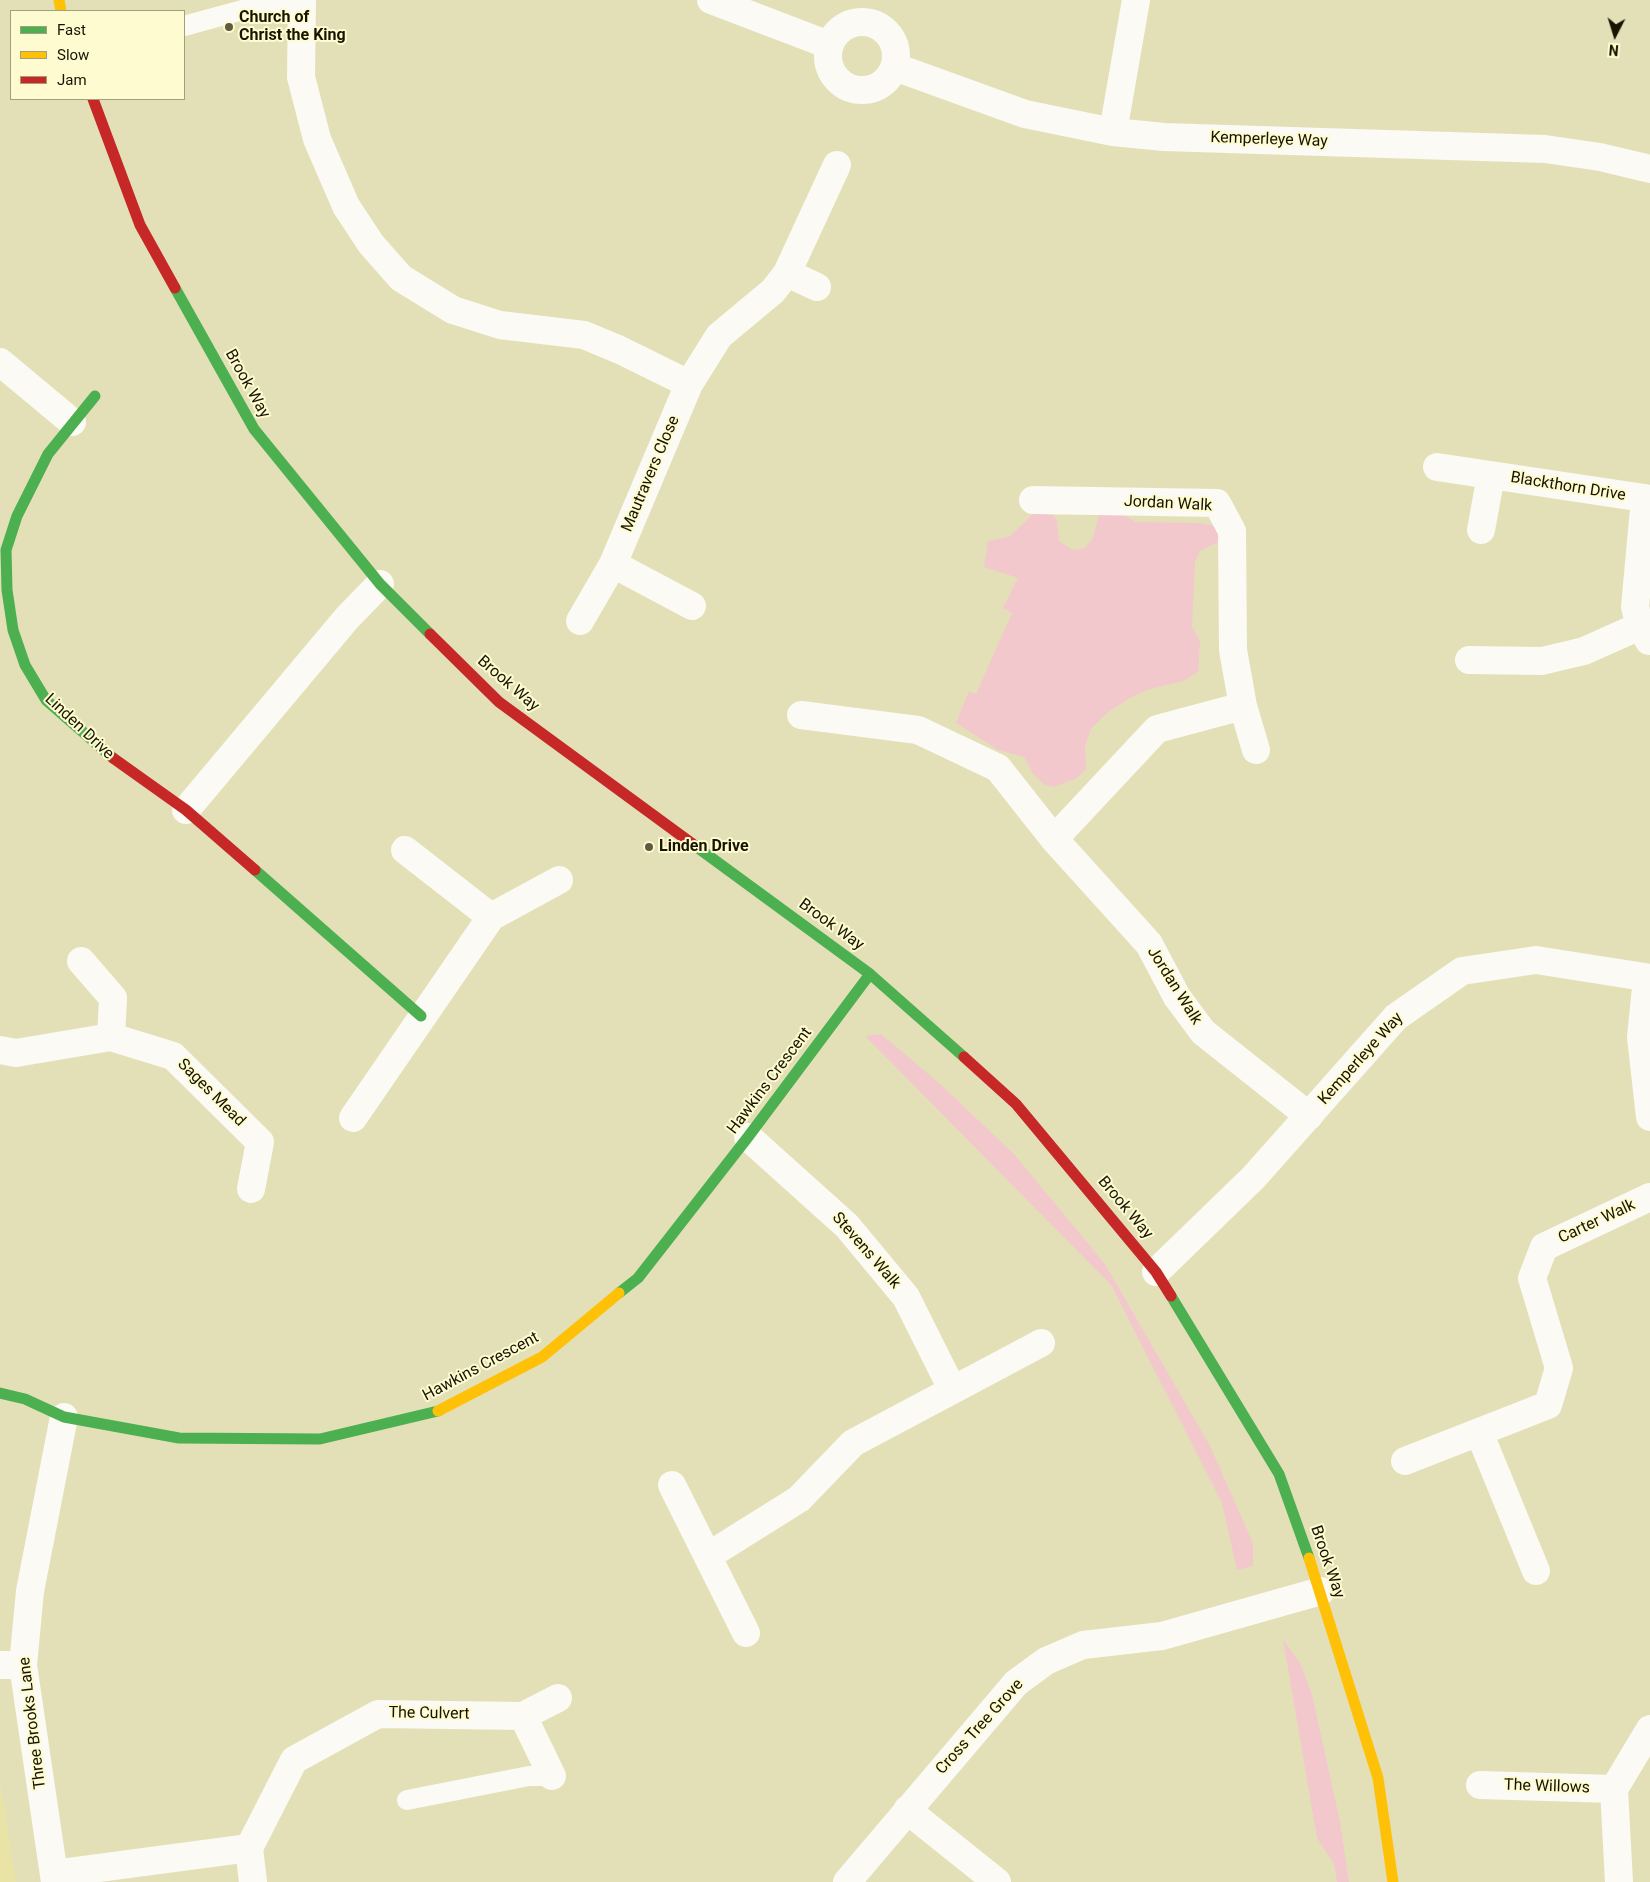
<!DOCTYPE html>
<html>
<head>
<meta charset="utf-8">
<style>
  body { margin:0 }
  #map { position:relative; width:1650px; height:1882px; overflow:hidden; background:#e3e0b8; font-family:Roboto,sans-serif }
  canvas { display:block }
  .legend { position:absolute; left:10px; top:10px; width:175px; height:90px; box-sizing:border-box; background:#fefbd0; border:1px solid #a29f7d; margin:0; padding:6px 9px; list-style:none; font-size:15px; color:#171400 }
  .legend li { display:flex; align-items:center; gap:10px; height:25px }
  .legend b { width:25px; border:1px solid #a29f7d }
  .north { position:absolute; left:1590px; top:10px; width:50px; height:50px; -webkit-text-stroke:4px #fefbd0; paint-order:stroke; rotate:185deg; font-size:14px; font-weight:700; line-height:20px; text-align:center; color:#171400 }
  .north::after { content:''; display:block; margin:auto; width:18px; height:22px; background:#171400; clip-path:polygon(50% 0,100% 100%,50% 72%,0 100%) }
</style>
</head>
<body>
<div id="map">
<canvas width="1650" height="1882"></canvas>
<ul class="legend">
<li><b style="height:6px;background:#4caf50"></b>Fast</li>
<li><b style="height:6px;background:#ffc107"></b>Slow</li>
<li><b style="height:6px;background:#c62828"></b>Jam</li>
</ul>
<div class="north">N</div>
</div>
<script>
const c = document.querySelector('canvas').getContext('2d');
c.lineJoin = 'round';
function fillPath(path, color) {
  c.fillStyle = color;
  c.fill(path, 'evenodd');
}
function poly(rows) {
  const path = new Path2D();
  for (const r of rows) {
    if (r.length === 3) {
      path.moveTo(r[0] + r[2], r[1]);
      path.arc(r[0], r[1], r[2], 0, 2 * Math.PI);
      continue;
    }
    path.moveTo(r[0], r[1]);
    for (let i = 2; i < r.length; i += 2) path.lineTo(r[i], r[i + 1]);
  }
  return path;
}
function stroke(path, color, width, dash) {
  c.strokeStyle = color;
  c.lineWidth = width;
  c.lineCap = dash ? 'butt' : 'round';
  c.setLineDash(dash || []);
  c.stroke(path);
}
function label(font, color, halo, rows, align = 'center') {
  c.font = font + ' Roboto,sans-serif';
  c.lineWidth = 4;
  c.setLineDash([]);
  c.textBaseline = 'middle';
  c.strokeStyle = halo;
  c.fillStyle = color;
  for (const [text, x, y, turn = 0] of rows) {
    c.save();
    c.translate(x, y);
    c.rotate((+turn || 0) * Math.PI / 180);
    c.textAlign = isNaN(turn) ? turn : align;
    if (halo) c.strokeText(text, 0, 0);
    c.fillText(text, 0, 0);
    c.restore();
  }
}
const built = poly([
  [0,1783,16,1882,0,1882]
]);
const green = poly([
  [1117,509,1135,522,1201,523,1214,526,1221,532,1217,543,1200,551,1195,562,1192,627,1200,641,1198,672,1183,681,1150,689,1128,699,1107,713,1091,729,1085,747,1086,769,1077,778,1054,787,1045,785,1033,774,1024,757,998,750,956,723,969,691,976,694,1012,613,1003,608,1018,578,984,567,988,541,1010,536,1037,510,1053,515,1057,521,1059,541,1073,550,1085,548,1093,538,1099,514],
  [881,1034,940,1084,1014,1154,1105,1264,1210,1446,1253,1543,1253,1566,1237,1570,1222,1503,1111,1285,865,1036],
  [1283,1639,1300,1663,1312,1694,1340,1822,1349,1882,1337,1882,1334,1864,1317,1838]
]);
const lane = poly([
  [184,26,268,3,302,0],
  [407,1800,529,1776,552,1776]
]);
const street = poly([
  [302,0,301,77,317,139,346,206,371,244,401,278,453,310,500,325,584,335,620,350,689,384],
  [711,0,829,45],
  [862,56,34],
  [895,67,1025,114,1113,132,1164,137,1545,149,1600,157,1650,169],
  [1113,132,1136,0],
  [787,273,817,287],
  [0,362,72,422],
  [1437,467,1650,499],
  [1645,498,1635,607,1640,626,1649,641],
  [1033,500,1217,503,1232,531,1233,650,1243,706,1256,750],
  [1481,530,1491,475],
  [613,564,692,606],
  [580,621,613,564,689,384,719,336,773,291,787,273,837,165],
  [1469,660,1542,661,1584,651,1640,626],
  [801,715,918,730,998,768,1054,839,1149,944,1177,997,1203,1032,1309,1116],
  [186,810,347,618,380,584],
  [1054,839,1157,729,1243,706],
  [405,850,491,917],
  [81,961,113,998,111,1037],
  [1647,978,1641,1037,1650,1117],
  [0,1050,16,1053,111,1037,173,1056,260,1142,251,1189],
  [353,1118,491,917,559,880],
  [748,1137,847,1226,906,1297,952,1389],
  [1156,1272,1254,1177,1396,1017,1462,971,1536,960,1650,978],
  [1479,1432,1536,1571],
  [1405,1461,1548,1405,1559,1368,1532,1278,1544,1247,1650,1197],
  [672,1485,746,1633],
  [708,1556,799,1499,853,1443,1041,1343],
  [0,1665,23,1665],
  [523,1716,552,1776],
  [1480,1785,1614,1789,1650,1729],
  [1614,1789,1619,1882],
  [907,1810,997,1882],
  [54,1874,249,1848],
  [55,1882,23,1665,30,1591,64,1417],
  [253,1882,249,1848,294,1760,378,1714,523,1716,558,1698],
  [847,1882,1016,1683,1046,1661,1083,1645,1162,1636,1321,1591]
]);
const fast = poly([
  [175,288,254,429,380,584,430,634],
  [95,396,48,454,17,516,6,550,7,590,13,630,25,665,46,700,113,758],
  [694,845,870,974,964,1057],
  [255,870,421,1016],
  [619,1293,638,1278,748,1137,870,974],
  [1171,1296,1279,1474,1309,1558],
  [0,1393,25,1399,64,1417,179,1438,320,1439,438,1411]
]);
const slow = poly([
  [59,0,61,11],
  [438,1411,542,1357,619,1293],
  [1309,1558,1378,1778,1393,1882]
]);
const jam = poly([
  [93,99,140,225,175,288],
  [430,634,499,702,694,845],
  [113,758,186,810,255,870],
  [964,1057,1016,1104,1156,1272,1171,1296]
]);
const markers = [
  [229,27,5,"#5e5b40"],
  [649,847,5,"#5e5b40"]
];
const poiNames = [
  ["Church of",239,18],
  ["Christ the King",239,36],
  ["Linden Drive",659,847]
];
const streetNames = [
  ["Kemperleye Way",1269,140,2],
  ["Brook Way",247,384,61],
  ["Mautravers Close",651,474,-67],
  ["Blackthorn Drive",1568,487,9],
  ["Jordan Walk",1168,504,3],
  ["Brook Way",508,684,41],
  ["Linden Drive",79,727,43],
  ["Brook Way",831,925,36],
  ["Jordan Walk",1174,986,58],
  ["Kemperleye Way",1361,1059,-48],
  ["Hawkins Crescent",770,1081,-53],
  ["Sages Mead",211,1093,45],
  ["Brook Way",1125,1208,50],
  ["Carter Walk",1597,1222,-25],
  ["Stevens Walk",866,1251,49],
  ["Hawkins Crescent",481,1367,-28],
  ["Brook Way",1327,1562,71],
  ["The Culvert",429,1714,1],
  ["Three Brooks Lane",33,1723,-97],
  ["Cross Tree Grove",980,1727,-48],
  ["The Willows",1547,1787,2]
];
fillPath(built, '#e9e3a5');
fillPath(green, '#f2c8cd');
stroke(lane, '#fbfaf4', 20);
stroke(street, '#fbfaf4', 28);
stroke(fast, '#4caf50', 11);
stroke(slow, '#ffc107', 11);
stroke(jam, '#c62828', 11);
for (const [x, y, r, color] of markers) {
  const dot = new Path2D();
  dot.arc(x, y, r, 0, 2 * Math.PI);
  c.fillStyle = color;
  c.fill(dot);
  stroke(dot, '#fefbd0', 2);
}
label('bold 16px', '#171400', '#fefbd0', poiNames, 'left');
label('16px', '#171400', '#fefbd0', streetNames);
</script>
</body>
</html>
